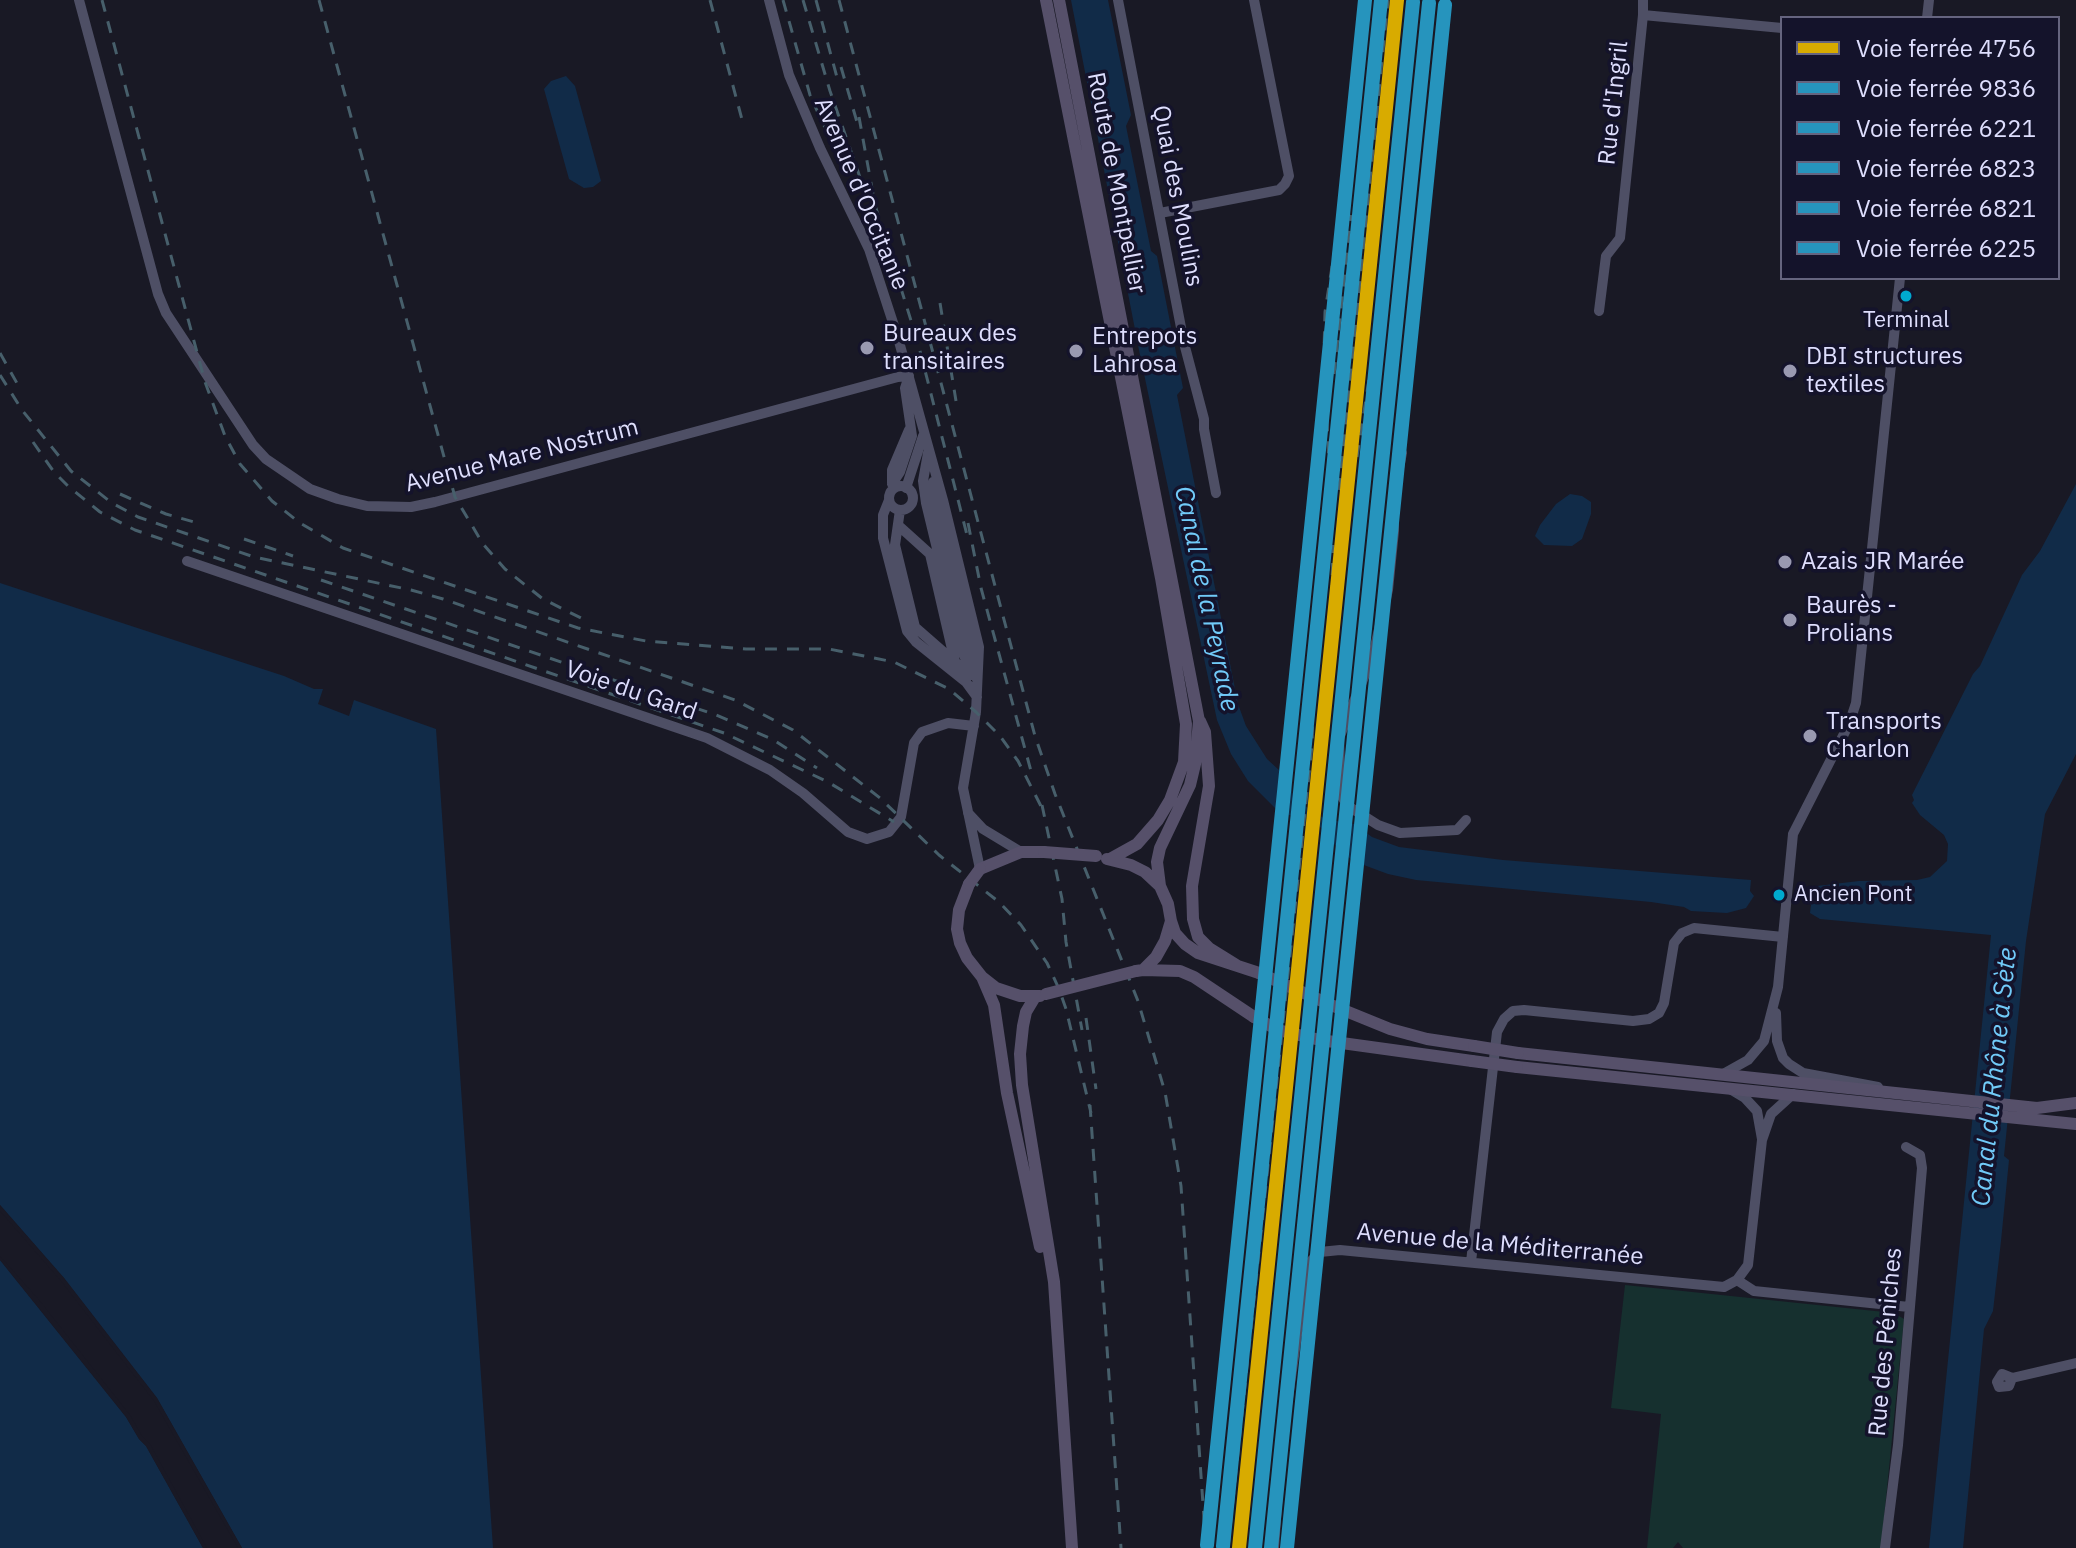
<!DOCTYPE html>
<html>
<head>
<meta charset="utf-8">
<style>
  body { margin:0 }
  #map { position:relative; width:2076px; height:1548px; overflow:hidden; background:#191925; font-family:"IBM Plex Sans",sans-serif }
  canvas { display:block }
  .legend { position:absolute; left:1780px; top:16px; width:280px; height:264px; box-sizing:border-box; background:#14132b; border:2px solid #65647f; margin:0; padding:10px 14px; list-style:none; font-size:24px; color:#dedefd }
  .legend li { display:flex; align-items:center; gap:16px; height:40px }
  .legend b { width:40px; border:2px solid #65647f }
</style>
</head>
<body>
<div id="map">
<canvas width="2076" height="1548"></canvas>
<ul class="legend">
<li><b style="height:10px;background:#d8ab00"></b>Voie ferrée 4756</li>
<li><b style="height:10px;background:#2694bd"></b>Voie ferrée 9836</li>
<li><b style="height:10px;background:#2694bd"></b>Voie ferrée 6221</li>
<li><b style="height:10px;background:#2694bd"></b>Voie ferrée 6823</li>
<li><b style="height:10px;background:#2694bd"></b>Voie ferrée 6821</li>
<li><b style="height:10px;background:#2694bd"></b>Voie ferrée 6225</li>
</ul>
</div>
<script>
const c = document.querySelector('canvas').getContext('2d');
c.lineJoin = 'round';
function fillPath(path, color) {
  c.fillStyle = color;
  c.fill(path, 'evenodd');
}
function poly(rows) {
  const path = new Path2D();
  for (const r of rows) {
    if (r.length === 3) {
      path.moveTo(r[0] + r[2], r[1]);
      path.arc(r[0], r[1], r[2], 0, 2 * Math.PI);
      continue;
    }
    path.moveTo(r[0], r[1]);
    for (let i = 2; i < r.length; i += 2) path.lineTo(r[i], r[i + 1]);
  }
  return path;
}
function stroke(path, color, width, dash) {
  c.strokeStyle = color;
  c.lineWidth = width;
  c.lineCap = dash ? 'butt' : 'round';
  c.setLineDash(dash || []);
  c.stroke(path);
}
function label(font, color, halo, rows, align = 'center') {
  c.font = font + ' "IBM Plex Sans",sans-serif';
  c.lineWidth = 7;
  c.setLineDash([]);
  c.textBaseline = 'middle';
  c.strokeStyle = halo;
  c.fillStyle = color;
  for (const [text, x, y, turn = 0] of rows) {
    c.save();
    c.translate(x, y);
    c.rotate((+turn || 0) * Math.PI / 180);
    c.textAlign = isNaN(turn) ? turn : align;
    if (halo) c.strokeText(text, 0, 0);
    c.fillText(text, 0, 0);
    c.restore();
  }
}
const green = poly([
  [1625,1285,1894,1313,1904,1319,1881,1548,1683,1548,1678,1542,1673,1548,1647,1548,1661,1414,1611,1408]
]);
const water = poly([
  [1071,0,1108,0,1131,115,1126,126,1151,251,1157,256,1183,388,1177,395,1238,704,1246,726,1267,759,1291,781,1293,798,1325,819,1354,824,1372,837,1399,847,1503,860,1751,880,1750,891,1754,896,1746,908,1727,913,1691,911,1684,907,1651,902,1416,880,1388,874,1353,861,1334,844,1328,833,1308,818,1283,814,1275,808,1248,781,1231,754,1217,720,1139,350],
  [566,76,575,86,601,181,593,187,584,188,569,179,544,89,551,81],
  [2076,484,2076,754,2045,814,2026,941,2004,1156,2009,1160,2001,1241,1993,1311,1984,1329,1963,1548,1929,1548,1991,935,1820,919,1810,913,1811,905,1807,902,1817,886,1859,881,1917,880,1930,877,1947,861,1948,844,1944,835,1920,815,1912,803,1914,800,1912,795,1973,674,1980,666,2022,575,2040,551],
  [1570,494,1582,496,1591,502,1591,514,1582,539,1572,546,1544,545,1535,536,1540,525,1556,504],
  [0,583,284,676,314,689,323,689,318,704,349,716,354,700,436,729,493,1548,242,1548,157,1398,64,1278,0,1205],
  [0,1260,126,1417,139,1439,146,1446,203,1548,0,1548]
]);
const pier = poly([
  [0,1205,64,1278,157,1398,242,1548,238,1548,154,1401,61,1281,0,1211],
  [0,1256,39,1300,130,1415,142,1436,150,1444,207,1548,203,1548,146,1446,139,1439,126,1417,0,1260]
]);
const minor = poly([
  [79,0,158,294,166,313,253,445,266,459,310,489,338,499,367,506,411,507,435,502,898,377,909,376],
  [769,0,789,75,820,148,869,249,898,338,943,500,979,647,976,712,963,788,980,869],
  [1118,0,1184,343,1204,419,1204,429,1216,493],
  [1643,0,1643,15],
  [1927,18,1929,0],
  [1160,213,1279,190,1285,184,1289,176,1254,0],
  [1599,311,1606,256,1620,238,1643,15,1782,28],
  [928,453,923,481,926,503,962,652,977,679],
  [1402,453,1394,493,1394,531,1388,590,1373,655,1339,738,1341,795,1348,806,1378,825,1400,833,1457,830,1466,820],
  [933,482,937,512,973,665],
  [892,483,892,470,909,430],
  [892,484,900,472,912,436,905,388,909,376],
  [901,498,12],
  [906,488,923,436],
  [889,500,883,515,883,538,907,631,916,642,966,682,977,697],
  [900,510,895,545,915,627,955,662],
  [899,526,930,554,955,662,972,675],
  [187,561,707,738,770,770,803,793,848,832,867,839,889,832,901,817,914,743,922,732,948,723,974,726],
  [968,813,983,829,1021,852],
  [1776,1013,1777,1041,1783,1058,1789,1064,1803,1073,1878,1087],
  [1723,1074,1748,1060,1764,1041,1778,987,1793,834,1849,724,1856,703,1900,278],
  [1730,1089,1745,1098,1757,1111,1762,1139],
  [1471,1262,1497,1032,1504,1019,1513,1011,1524,1010,1633,1021,1649,1019,1659,1013,1664,1003,1674,943,1682,933,1694,928,1783,937],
  [1737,1280,1754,1291,1909,1307],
  [2012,1378,2009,1386,1999,1387,1997,1382,2002,1374,2012,1378,2076,1363],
  [1274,1548,1281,1447,1307,1265,1320,1252,1340,1250,1724,1287,1737,1280,1748,1265,1762,1140,1771,1114,1793,1094],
  [1885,1548,1898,1445,1922,1168,1920,1155,1906,1147]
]);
const major = poly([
  [1046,0,1161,578,1186,724,1184,762,1170,800,1158,820,1137,844,1110,859],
  [1059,0,1199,721,1195,764,1190,785,1160,848,1157,862,1160,886],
  [1200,721,1205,732,1209,786,1192,886,1193,919,1198,937,1209,948,1238,966],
  [1107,859,1131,865,1145,872,1160,886,1168,904,1171,921,1165,941,1156,957,1143,970,1136,971],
  [980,869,1021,852,1044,852],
  [969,884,959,910,957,929,960,943,967,958,982,977,996,988,1020,996,1040,996],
  [1171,921,1175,933,1185,944,1198,953,1259,973],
  [1143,970,1180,971,1194,977,1254,1017],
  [982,977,994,1005,1007,1093,1040,1247],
  [1035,997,1026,1012,1023,1026,1020,1054,1022,1085,1054,1282,1072,1548],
  [1331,1005,1390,1029,1427,1039,1474,1046],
  [1320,1040,1472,1061],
  [1518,1053,2037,1108,2076,1103],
  [1517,1067,2076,1124]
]);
const rail = poly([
  [102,0,205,382,225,436,240,464,272,501,300,523,343,548,578,628,646,641,746,649,829,649,894,662,949,689,976,712,1000,736,1018,761,1045,814],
  [319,0,455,497,483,544,505,569,543,599,585,620],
  [710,0,744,127],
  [783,0,810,95,823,124,846,158],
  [803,0,830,91,863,186],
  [816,0,838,81],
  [839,0,1035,736,1055,794,1138,1001,1165,1092,1181,1186,1206,1548],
  [841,67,859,129],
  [859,117,875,205,918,343,967,535],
  [940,303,956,401],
  [0,353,18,385],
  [1334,374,1351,215],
  [0,375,22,410,71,471,112,503,138,517,254,557,411,590,443,599,735,700,793,730,880,798,939,855,999,902,1021,925,1047,963,1059,989,1066,1009,1091,1113],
  [33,442,54,472,68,486,100,512,135,530,724,733,828,782,894,822],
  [1357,457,1398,191,1418,0],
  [1339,490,1388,0],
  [120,494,166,514,201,524],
  [968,523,981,588,1031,771],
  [244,539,293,556],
  [321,580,716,715,772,739,817,768],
  [1330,663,1333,545],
  [1042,805,1062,899,1066,942,1082,1030],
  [1086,1018,1096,1089],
  [1090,1105,1121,1548],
  [1228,1548,1312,745,1316,610,1330,489,1324,351,1325,312,1350,150,1365,0]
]);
const majorBridge = poly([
  [1044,852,1096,856],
  [969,884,980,869],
  [1259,973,1331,1005],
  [1046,994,1136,971],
  [1254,1017,1278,1030,1320,1040],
  [1474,1046,1518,1053],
  [1472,1061,1517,1067]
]);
const rail1 = poly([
  [1239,1548,1397,0]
]);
const rail2 = poly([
  [1255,1548,1413,2]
]);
const rail3 = poly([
  [1223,1546,1381,0]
]);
const rail4 = poly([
  [1271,1548,1429,3]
]);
const rail5 = poly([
  [1207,1545,1365,0]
]);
const rail6 = poly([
  [1287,1548,1445,5]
]);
const markers = [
  [1906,296,7,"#00a9ce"],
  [867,348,8,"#9999b1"],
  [1076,351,8,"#9999b1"],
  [1790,371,8,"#9999b1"],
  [1785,562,8,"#9999b1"],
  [1790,620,8,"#9999b1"],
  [1810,736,8,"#9999b1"],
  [1779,895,7,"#00a9ce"]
];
const busNames = [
  ["Terminal",1906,321],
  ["Ancien Pont",1794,895,"left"]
];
const streetNames = [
  ["Rue d'Ingril",1614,103,-84],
  ["Route de Montpellier",1116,183,79],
  ["Avenue d'Occitanie",861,194,67],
  ["Quai des Moulins",1177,196,79],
  ["Avenue Mare Nostrum",522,456,-14],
  ["Voie du Gard",631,691,19],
  ["Avenue de la Méditerranée",1500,1245,5],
  ["Rue des Péniches",1886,1342,-85]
];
const poiNames = [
  ["Bureaux des",883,334],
  ["transitaires",883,362],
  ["Entrepots",1092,337],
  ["Lahrosa",1092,365],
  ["DBI structures",1806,357],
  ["textiles",1806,385],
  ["Azais JR Marée",1801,562],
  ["Baurès -",1806,606],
  ["Prolians",1806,634],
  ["Transports",1826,722],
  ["Charlon",1826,750]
];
const waterNames = [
  ["Canal de la Peyrade",1206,599,78],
  ["Canal du Rhône à Sète",1995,1077,-84]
];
fillPath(green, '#16302f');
fillPath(water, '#112b48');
fillPath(pier, '#191925');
stroke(minor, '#4e4f65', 10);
stroke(major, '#56506a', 12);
stroke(rail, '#475f6b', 3, [12, 10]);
stroke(majorBridge, '#56506a', 12);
stroke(rail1, '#d8ab00', 14);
stroke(rail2, '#2694bd', 14);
stroke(rail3, '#2694bd', 14);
stroke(rail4, '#2694bd', 14);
stroke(rail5, '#2694bd', 14);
stroke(rail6, '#2694bd', 14);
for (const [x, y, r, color] of markers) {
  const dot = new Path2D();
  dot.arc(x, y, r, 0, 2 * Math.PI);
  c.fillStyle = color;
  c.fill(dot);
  stroke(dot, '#14132b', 3);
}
label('22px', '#dedefd', '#14132b', busNames);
label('24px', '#dedefd', '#14132b', streetNames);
label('24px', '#dedefd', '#14132b', poiNames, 'left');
label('italic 26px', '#71caf8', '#14132b', waterNames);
</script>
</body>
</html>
